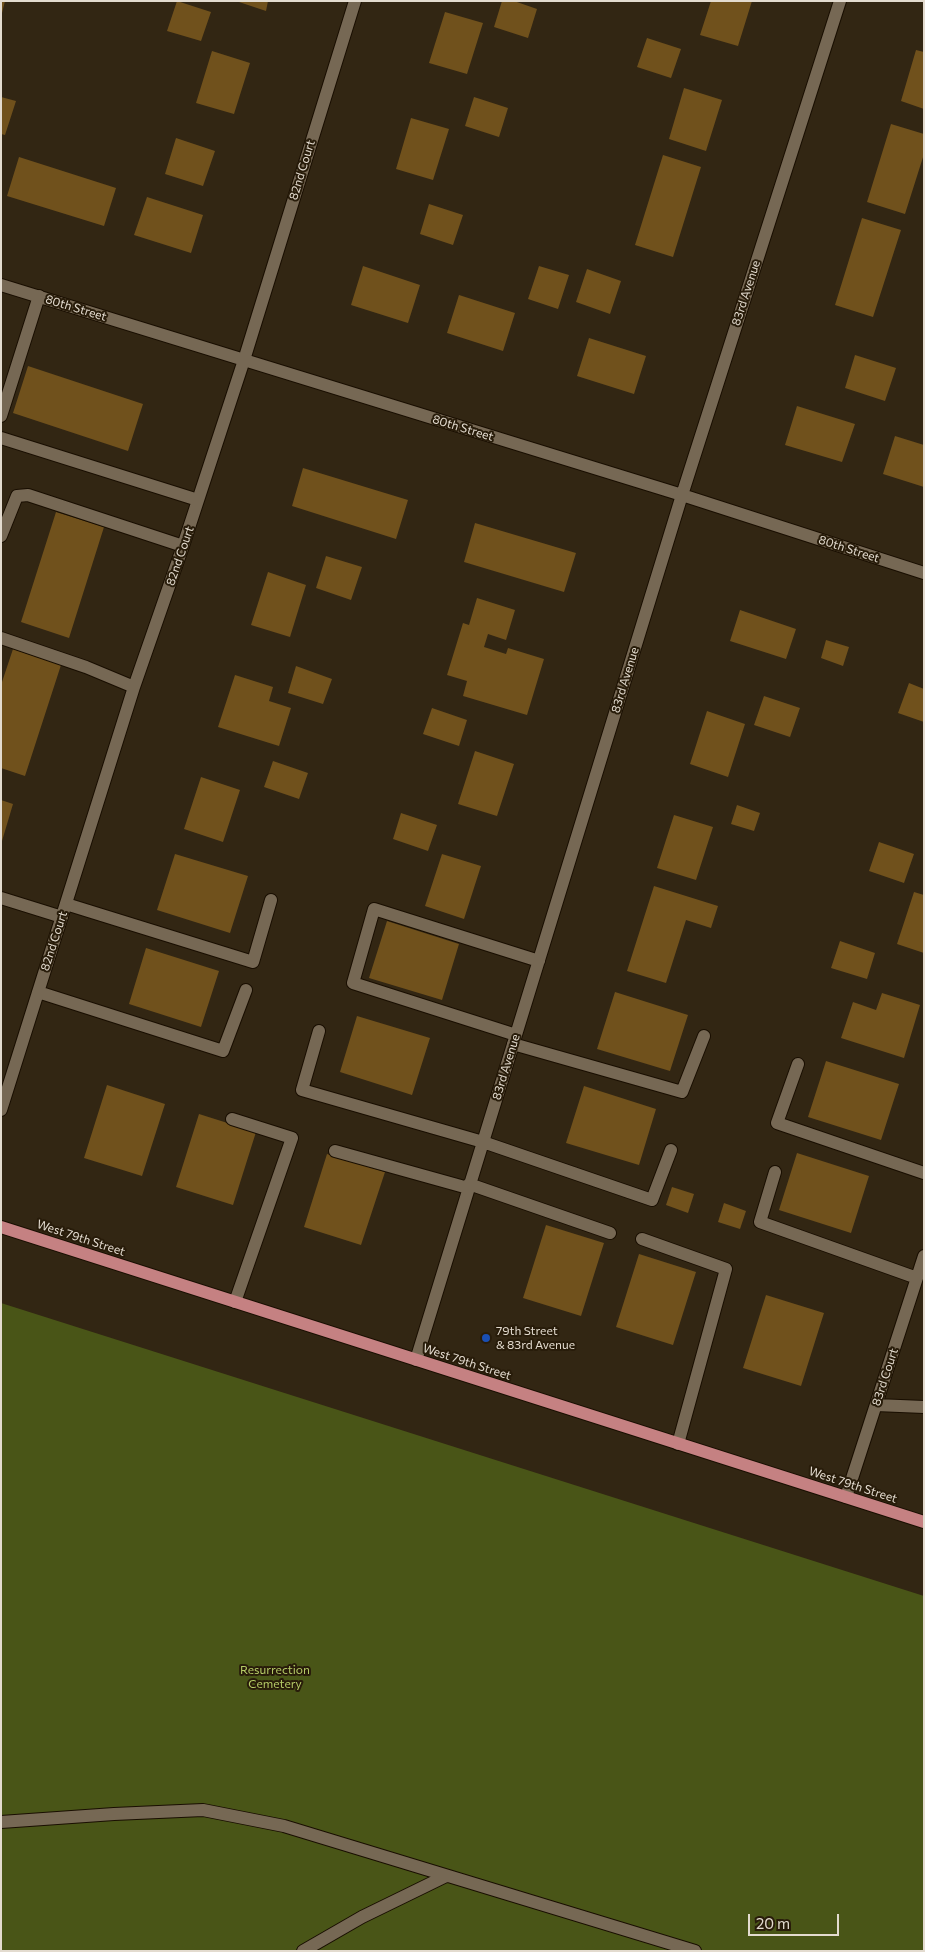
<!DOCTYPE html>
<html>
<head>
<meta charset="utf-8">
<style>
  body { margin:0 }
  #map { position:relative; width:925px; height:1952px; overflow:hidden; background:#322613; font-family:Commissioner,sans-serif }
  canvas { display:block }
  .frame { position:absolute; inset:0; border:2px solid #e3dbcf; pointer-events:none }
  .scale { position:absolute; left:748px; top:1914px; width:91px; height:22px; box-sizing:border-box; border:2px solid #e3dbcf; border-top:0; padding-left:6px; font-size:15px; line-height:18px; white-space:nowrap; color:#e3dbcf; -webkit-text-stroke:4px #281c0a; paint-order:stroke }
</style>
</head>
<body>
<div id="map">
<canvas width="925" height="1952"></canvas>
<div class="frame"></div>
<div class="scale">20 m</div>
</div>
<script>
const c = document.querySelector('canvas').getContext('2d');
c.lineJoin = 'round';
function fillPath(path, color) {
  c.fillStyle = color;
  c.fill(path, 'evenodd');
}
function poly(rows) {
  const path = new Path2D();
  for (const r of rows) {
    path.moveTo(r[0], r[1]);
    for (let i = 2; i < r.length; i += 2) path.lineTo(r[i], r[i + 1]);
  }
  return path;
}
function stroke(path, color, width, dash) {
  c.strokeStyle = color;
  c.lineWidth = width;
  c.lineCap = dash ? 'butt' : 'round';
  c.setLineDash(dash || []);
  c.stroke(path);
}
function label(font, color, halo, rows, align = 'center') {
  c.font = font + ' Commissioner,sans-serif';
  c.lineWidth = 4;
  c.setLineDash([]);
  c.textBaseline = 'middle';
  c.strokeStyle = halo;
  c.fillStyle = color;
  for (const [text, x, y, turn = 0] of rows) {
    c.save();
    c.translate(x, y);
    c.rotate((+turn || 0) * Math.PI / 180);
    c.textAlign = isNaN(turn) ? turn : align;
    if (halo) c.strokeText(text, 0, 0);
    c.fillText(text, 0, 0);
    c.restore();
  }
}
const green = poly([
  [1,1303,924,1596,924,1951,1,1951]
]);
const building = poly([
  [1,1,5,1,2,13,1,13],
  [177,1,211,12,201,41,167,31],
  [236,1,268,1,266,11],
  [502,1,514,1,537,9,528,38,494,27],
  [711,1,752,1,738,46,700,35],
  [445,12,483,23,467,74,429,63],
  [647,38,681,49,671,78,637,67],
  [916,50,924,52,924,109,901,101],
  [212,51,250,63,234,114,196,103],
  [684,88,722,100,706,151,669,139],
  [1,97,16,101,5,135,1,134],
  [474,97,508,108,499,137,465,126],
  [411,118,449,129,433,180,396,169],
  [891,124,924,134,924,154,905,214,867,202],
  [176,138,215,151,203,186,165,174],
  [663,155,701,167,673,257,635,245],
  [19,157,116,188,104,226,7,196],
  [147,197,203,215,191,253,134,235],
  [429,204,463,215,453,245,420,234],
  [862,218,901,230,873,317,835,305],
  [363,266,420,285,408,323,351,305],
  [539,266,569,275,558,309,528,299],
  [587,269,621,281,610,314,576,302],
  [459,295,515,313,503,351,447,333],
  [589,338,646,356,634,394,577,376],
  [855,355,896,368,885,401,845,388],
  [28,366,143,404,128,451,13,413],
  [797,406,855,424,842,462,785,445],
  [895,436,924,445,924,487,883,474],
  [303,468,408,500,396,539,292,506],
  [56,512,104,527,69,638,21,622],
  [475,523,576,553,564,592,464,562],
  [326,556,362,567,351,600,316,588],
  [268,572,306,585,290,637,251,625],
  [477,598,515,610,506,640,488,634,484,647,506,654,508,648,544,659,527,715,463,696,467,681,447,675,463,623,469,625],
  [740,610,796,629,786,659,730,641],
  [826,640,849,647,843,666,821,658],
  [13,649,61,665,25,776,1,768,1,685],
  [296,666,332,679,323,704,288,693],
  [235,675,273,687,269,701,291,708,279,746,218,727],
  [909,683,924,689,924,722,898,713],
  [764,696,800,708,790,737,754,725],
  [432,708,467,720,459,746,423,734],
  [707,711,745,724,728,777,690,764],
  [475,751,514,764,497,816,458,804],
  [273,761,308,773,299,799,264,787],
  [201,777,240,790,223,842,184,829],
  [1,800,13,804,2,841,1,841],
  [737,805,760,813,754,831,731,824],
  [401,813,437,825,428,851,393,839],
  [674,815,713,827,696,880,657,868],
  [879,842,914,854,904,883,869,871],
  [175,854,248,876,230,933,157,910],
  [442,854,481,866,464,919,425,906],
  [654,886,718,906,711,928,686,920,666,983,627,971],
  [914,892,924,895,924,953,897,944],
  [387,921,459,944,442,1000,369,978],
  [840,941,875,953,867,979,831,968],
  [146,948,219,971,201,1027,129,1004],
  [615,992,688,1015,670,1071,597,1049],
  [882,993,920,1005,904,1058,841,1038,853,1002,876,1010],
  [357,1016,430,1038,412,1095,340,1072],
  [826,1061,899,1084,881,1140,808,1117],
  [107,1085,165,1104,142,1176,84,1158],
  [584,1086,656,1109,639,1165,566,1143],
  [199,1114,256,1132,233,1205,176,1187],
  [797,1153,869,1176,851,1233,779,1210],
  [327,1154,385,1172,361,1245,304,1227],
  [672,1187,694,1194,688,1213,666,1205],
  [724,1203,746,1211,740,1229,718,1222],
  [546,1225,604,1243,581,1316,523,1298],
  [639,1254,696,1272,673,1345,616,1327],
  [766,1295,824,1313,801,1386,743,1368]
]);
const minor = poly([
  [1,285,682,495,924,573],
  [1,416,39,296],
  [1,438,198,500],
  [1,536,17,496,28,495,183,546],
  [1,638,86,667,134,687],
  [1,898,62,917],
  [66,904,253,962,271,900],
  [38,992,223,1051,246,990],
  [319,1031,302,1090,483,1142,652,1200,671,1150],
  [516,1035,353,983,374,909,539,961],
  [513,1044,682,1092,704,1036],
  [798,1064,777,1123,924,1173],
  [1,1110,134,687,183,546,244,360,355,1],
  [232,1119,292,1138,235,1302],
  [335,1151,468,1188],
  [775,1172,760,1222,917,1278],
  [469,1184,610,1233],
  [642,1239,726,1269,678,1444],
  [416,1360,682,495,840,1],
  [876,1405,924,1407],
  [846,1497,924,1256],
  [1,1822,114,1814,203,1810,284,1826,695,1951],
  [303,1951,362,1917,446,1876]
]);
const major = poly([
  [1,1227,924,1522]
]);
const markers = [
  [486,1338,5,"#1a4fb4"]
];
const streetNames = [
  ["82nd Court",302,170,-73],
  ["83rd Avenue",746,293,-72],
  ["80th Street",76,308,17],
  ["80th Street",463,428,17],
  ["80th Street",849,549,18],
  ["82nd Court",180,556,-71],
  ["83rd Avenue",625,680,-73],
  ["82nd Court",54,941,-72],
  ["83rd Avenue",506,1067,-73],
  ["West 79th Street",81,1238,18],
  ["West 79th Street",467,1362,18],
  ["83rd Court",885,1377,-72],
  ["West 79th Street",853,1485,18]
];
const poiNames = [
  ["79th Street",496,1331],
  ["& 83rd Avenue",496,1345]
];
const parkNames = [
  ["Resurrection",275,1670],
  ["Cemetery",275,1684]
];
fillPath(green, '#495517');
fillPath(building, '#70511c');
stroke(minor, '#190e01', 14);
stroke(major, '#190e01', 14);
stroke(minor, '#766854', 12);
stroke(major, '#c58182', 12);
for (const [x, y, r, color] of markers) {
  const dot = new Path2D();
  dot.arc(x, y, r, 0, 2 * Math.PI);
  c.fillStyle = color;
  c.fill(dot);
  stroke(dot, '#281c0a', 2);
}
label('12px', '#e3dbcf', '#281c0a', streetNames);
label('12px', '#e3dbcf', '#281c0a', poiNames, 'left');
label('12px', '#b6cc67', '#281c0a', parkNames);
</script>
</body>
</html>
